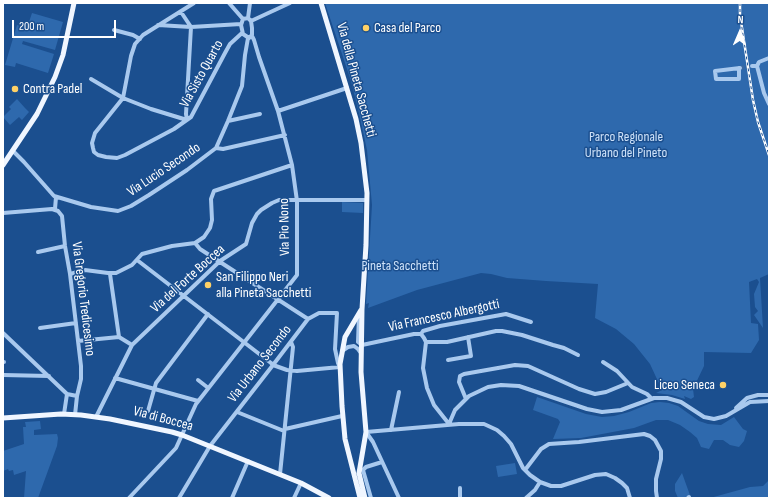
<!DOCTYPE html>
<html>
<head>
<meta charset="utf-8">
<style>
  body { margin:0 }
  #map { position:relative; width:772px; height:501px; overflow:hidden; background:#1b4f8f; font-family:"Sofia Sans Condensed",sans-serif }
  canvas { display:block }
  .frame { position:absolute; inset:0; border:4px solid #fff; pointer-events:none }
  .north { position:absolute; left:720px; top:12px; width:40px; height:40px; -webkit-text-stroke:3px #1b4f8f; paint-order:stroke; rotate:2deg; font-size:11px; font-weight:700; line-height:16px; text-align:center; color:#fff }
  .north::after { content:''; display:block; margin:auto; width:14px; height:18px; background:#fff; clip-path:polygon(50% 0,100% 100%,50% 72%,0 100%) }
  .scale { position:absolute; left:12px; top:20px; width:104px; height:18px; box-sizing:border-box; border:2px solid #fff; border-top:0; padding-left:5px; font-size:12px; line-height:14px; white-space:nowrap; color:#fff; -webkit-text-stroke:3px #1b4f8f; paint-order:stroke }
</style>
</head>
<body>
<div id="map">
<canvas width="772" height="501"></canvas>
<div class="frame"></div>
<div class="north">N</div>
<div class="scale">200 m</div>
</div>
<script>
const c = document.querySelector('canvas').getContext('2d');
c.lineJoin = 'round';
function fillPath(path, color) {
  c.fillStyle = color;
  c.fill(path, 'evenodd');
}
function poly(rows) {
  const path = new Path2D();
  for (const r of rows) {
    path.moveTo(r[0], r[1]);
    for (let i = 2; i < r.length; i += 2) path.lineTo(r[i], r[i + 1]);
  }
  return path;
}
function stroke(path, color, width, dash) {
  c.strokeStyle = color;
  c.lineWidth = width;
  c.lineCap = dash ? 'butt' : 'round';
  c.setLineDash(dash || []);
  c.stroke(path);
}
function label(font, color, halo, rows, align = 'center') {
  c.font = font + ' "Sofia Sans Condensed",sans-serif';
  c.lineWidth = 3;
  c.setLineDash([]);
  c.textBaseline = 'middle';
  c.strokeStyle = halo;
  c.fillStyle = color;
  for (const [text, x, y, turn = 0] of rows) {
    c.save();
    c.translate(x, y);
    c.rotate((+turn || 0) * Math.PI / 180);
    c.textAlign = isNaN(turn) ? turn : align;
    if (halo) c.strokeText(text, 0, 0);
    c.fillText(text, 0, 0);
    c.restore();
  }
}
const green = poly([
  [325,3,769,3,769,274,760,278,763,328,754,315,758,311,755,307,754,294,759,282,757,279,749,282,751,323,758,324,759,340,751,353,704,352,704,366,693,389,694,397,691,399,684,396,685,399,672,395,656,393,662,390,650,364,634,344,616,329,595,318,598,284,546,281,507,278,491,274,481,273,417,290,368,308,369,303,366,304,372,205,367,150,359,113,351,81],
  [32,13,63,22,55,50,23,41,22,44,54,54,48,73,16,63,15,67,5,65,17,25,27,28],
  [17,99,25,108,19,114,25,108,29,112,22,120,19,117,10,125,3,117,11,109,9,107],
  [342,202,363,203,363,213,342,212],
  [537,397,586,414,602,417,614,416,629,412,651,403,660,402,669,403,678,406,699,421,708,424,721,425,734,417,743,429,747,431,744,441,739,447,730,445,723,440,714,440,709,449,701,447,697,438,690,432,680,425,668,420,656,420,634,428,581,438,553,439,560,422,558,419,533,410],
  [40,421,41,429,34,430,34,435,57,434,58,438,57,446,38,498,24,498,26,471,14,475,13,470,9,471,8,469,3,471,3,451,24,444,23,427,26,427,25,422],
  [515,463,517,474,498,477,496,466],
  [682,473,691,498,678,498,675,491,675,484],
  [769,480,769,498,710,498,750,487,763,486]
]);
const minorTunnel = poly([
  [740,68,752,66]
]);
const minor = poly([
  [194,3,143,35,135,44,131,56,123,98,95,133,92,143,93,148,94,152,98,155,106,157,117,158,125,155,174,129,191,117,225,53,230,44,242,33],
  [229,3,243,19],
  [181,12,191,27],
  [248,18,251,21,252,28,252,35,249,38,243,34,241,25,243,19,248,18],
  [248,18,250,3],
  [251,21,290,3],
  [158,25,191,27,241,24],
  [114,30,133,35,140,39],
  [752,66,757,66,759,62,769,58],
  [757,66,764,93,769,104],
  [739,68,739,79,716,79,715,71,740,68],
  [91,79,123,98,151,109,187,120],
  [278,111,347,88],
  [187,120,186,114,191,27],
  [228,121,260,114],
  [216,148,228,121,242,86,245,55,248,38],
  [13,151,24,162,54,196,91,207,118,211,131,206,149,195,187,170,216,148,223,149,285,135],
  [55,209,56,197],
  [3,213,52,209,58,211,62,216,65,246,70,274,81,366,81,379,77,396],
  [195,243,200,249,308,319],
  [38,252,65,246],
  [137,260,271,363,273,365,287,370,297,371,340,367,338,363,335,349,337,313,319,313,308,319,273,365,210,446,179,498],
  [70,274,85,270,108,273,116,273,132,265,142,254,172,246,195,243,204,237,210,228,212,220,211,199,214,191,292,165],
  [110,274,119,337],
  [359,315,358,342,362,345,414,334,421,334,423,331,440,326,506,314,531,322],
  [40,328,76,323],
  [3,333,67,394],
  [421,334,424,338,426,342,423,368,427,388,434,405,449,424],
  [78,341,119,337,132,345],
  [426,342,447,342,496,331,502,331,522,335,553,345,564,348,578,355],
  [342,351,348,347,354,346,358,349,361,353],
  [448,360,471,356,468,337],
  [3,362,4,362],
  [603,362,617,371,632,387,647,394,651,398],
  [3,375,49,376],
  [115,378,198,401],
  [198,380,207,387],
  [67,394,77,396,75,415],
  [466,399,459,382,460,376,464,374,515,365,528,366,579,389,595,394,606,392,628,383],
  [736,408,747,398,758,395,769,395],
  [148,411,156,383,208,314],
  [237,412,284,431],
  [64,414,67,394],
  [96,417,132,345,220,261,246,244,252,223,257,214,261,210,272,203,279,200,367,200],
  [449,424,455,410,469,396,488,387,501,385,519,386,587,409,602,412,621,410,654,398,667,398,681,402,704,417,714,419,726,416,750,402,769,401],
  [285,429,342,416],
  [391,430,399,392],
  [366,432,459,424,484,424,497,430,504,436,511,444,523,468,530,475,540,482,551,486,561,486,595,475,606,474,615,478,622,483,627,488,630,498],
  [366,432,373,442,399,498],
  [525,470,541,449,549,444,579,442,644,434,650,436,655,440,661,451,661,459,656,479,656,491,657,498],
  [280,474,293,347,291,342],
  [460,488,460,498],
  [129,498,176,448,196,404,297,275,297,201,292,165,278,111,259,57,254,40,252,36],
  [232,498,248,461],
  [294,498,301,483],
  [371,498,363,470,366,467,382,462],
  [526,498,535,490,540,482],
  [688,498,689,497]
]);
const major = poly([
  [321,3,356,119,361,143,367,193,366,245,362,309,361,372,366,432,359,473,365,498],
  [3,165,37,114,55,77,63,55,74,3],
  [3,418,61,414,81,415,110,419,172,432,182,435,301,483,329,498],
  [360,498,345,439,342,406,340,364,345,337,361,310]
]);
const rail = poly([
  [740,3,740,15,753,100,758,122,769,155]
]);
const markers = [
  [366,28,4,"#ffd166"],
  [15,89,4,"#ffd166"],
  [208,285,4,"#ffd166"],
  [723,385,4,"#ffd166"]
];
const poiNames = [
  ["Casa del Parco",374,28],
  ["Contra Padel",23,89],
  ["San Filippo Neri",216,277],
  ["alla Pineta Sacchetti",216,293],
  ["Liceo Seneca",715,385,"right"]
];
const streetNames = [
  ["Via Sisto Quarto",202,74,-61],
  ["Via della Pineta Sacchetti",356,80,75],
  ["Via Lucio Secondo",164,170,-34],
  ["Via Pio Nono",285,227,-91],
  ["Via del Forte Boccea",188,279,-42],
  ["Via Gregorio Tredicesimo",83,299,83],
  ["Via Francesco Albergotti",444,316,-12],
  ["Via Urbano Secondo",260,364,-52],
  ["Via di Boccea",163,419,15]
];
const parkNames = [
  ["Parco Regionale",626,137],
  ["Urbano del Pineto",626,153],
  ["Pineta Sacchetti",400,266]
];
fillPath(green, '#2e69ad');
stroke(minorTunnel, '#3d69a0', 4, [4, 2]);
stroke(minor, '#a9c9ee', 4);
stroke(major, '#f0f6ff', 5);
stroke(rail, '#fff', 2.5);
stroke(rail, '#1b4f8f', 1, [3]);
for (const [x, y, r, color] of markers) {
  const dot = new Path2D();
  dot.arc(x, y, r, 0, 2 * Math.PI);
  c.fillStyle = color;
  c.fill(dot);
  stroke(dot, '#1b4f8f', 1.5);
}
label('14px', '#fff', '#1b4f8f', poiNames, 'left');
label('14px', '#fff', '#1b4f8f', streetNames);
label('14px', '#cfe3fa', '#1b4f8f', parkNames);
</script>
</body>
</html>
